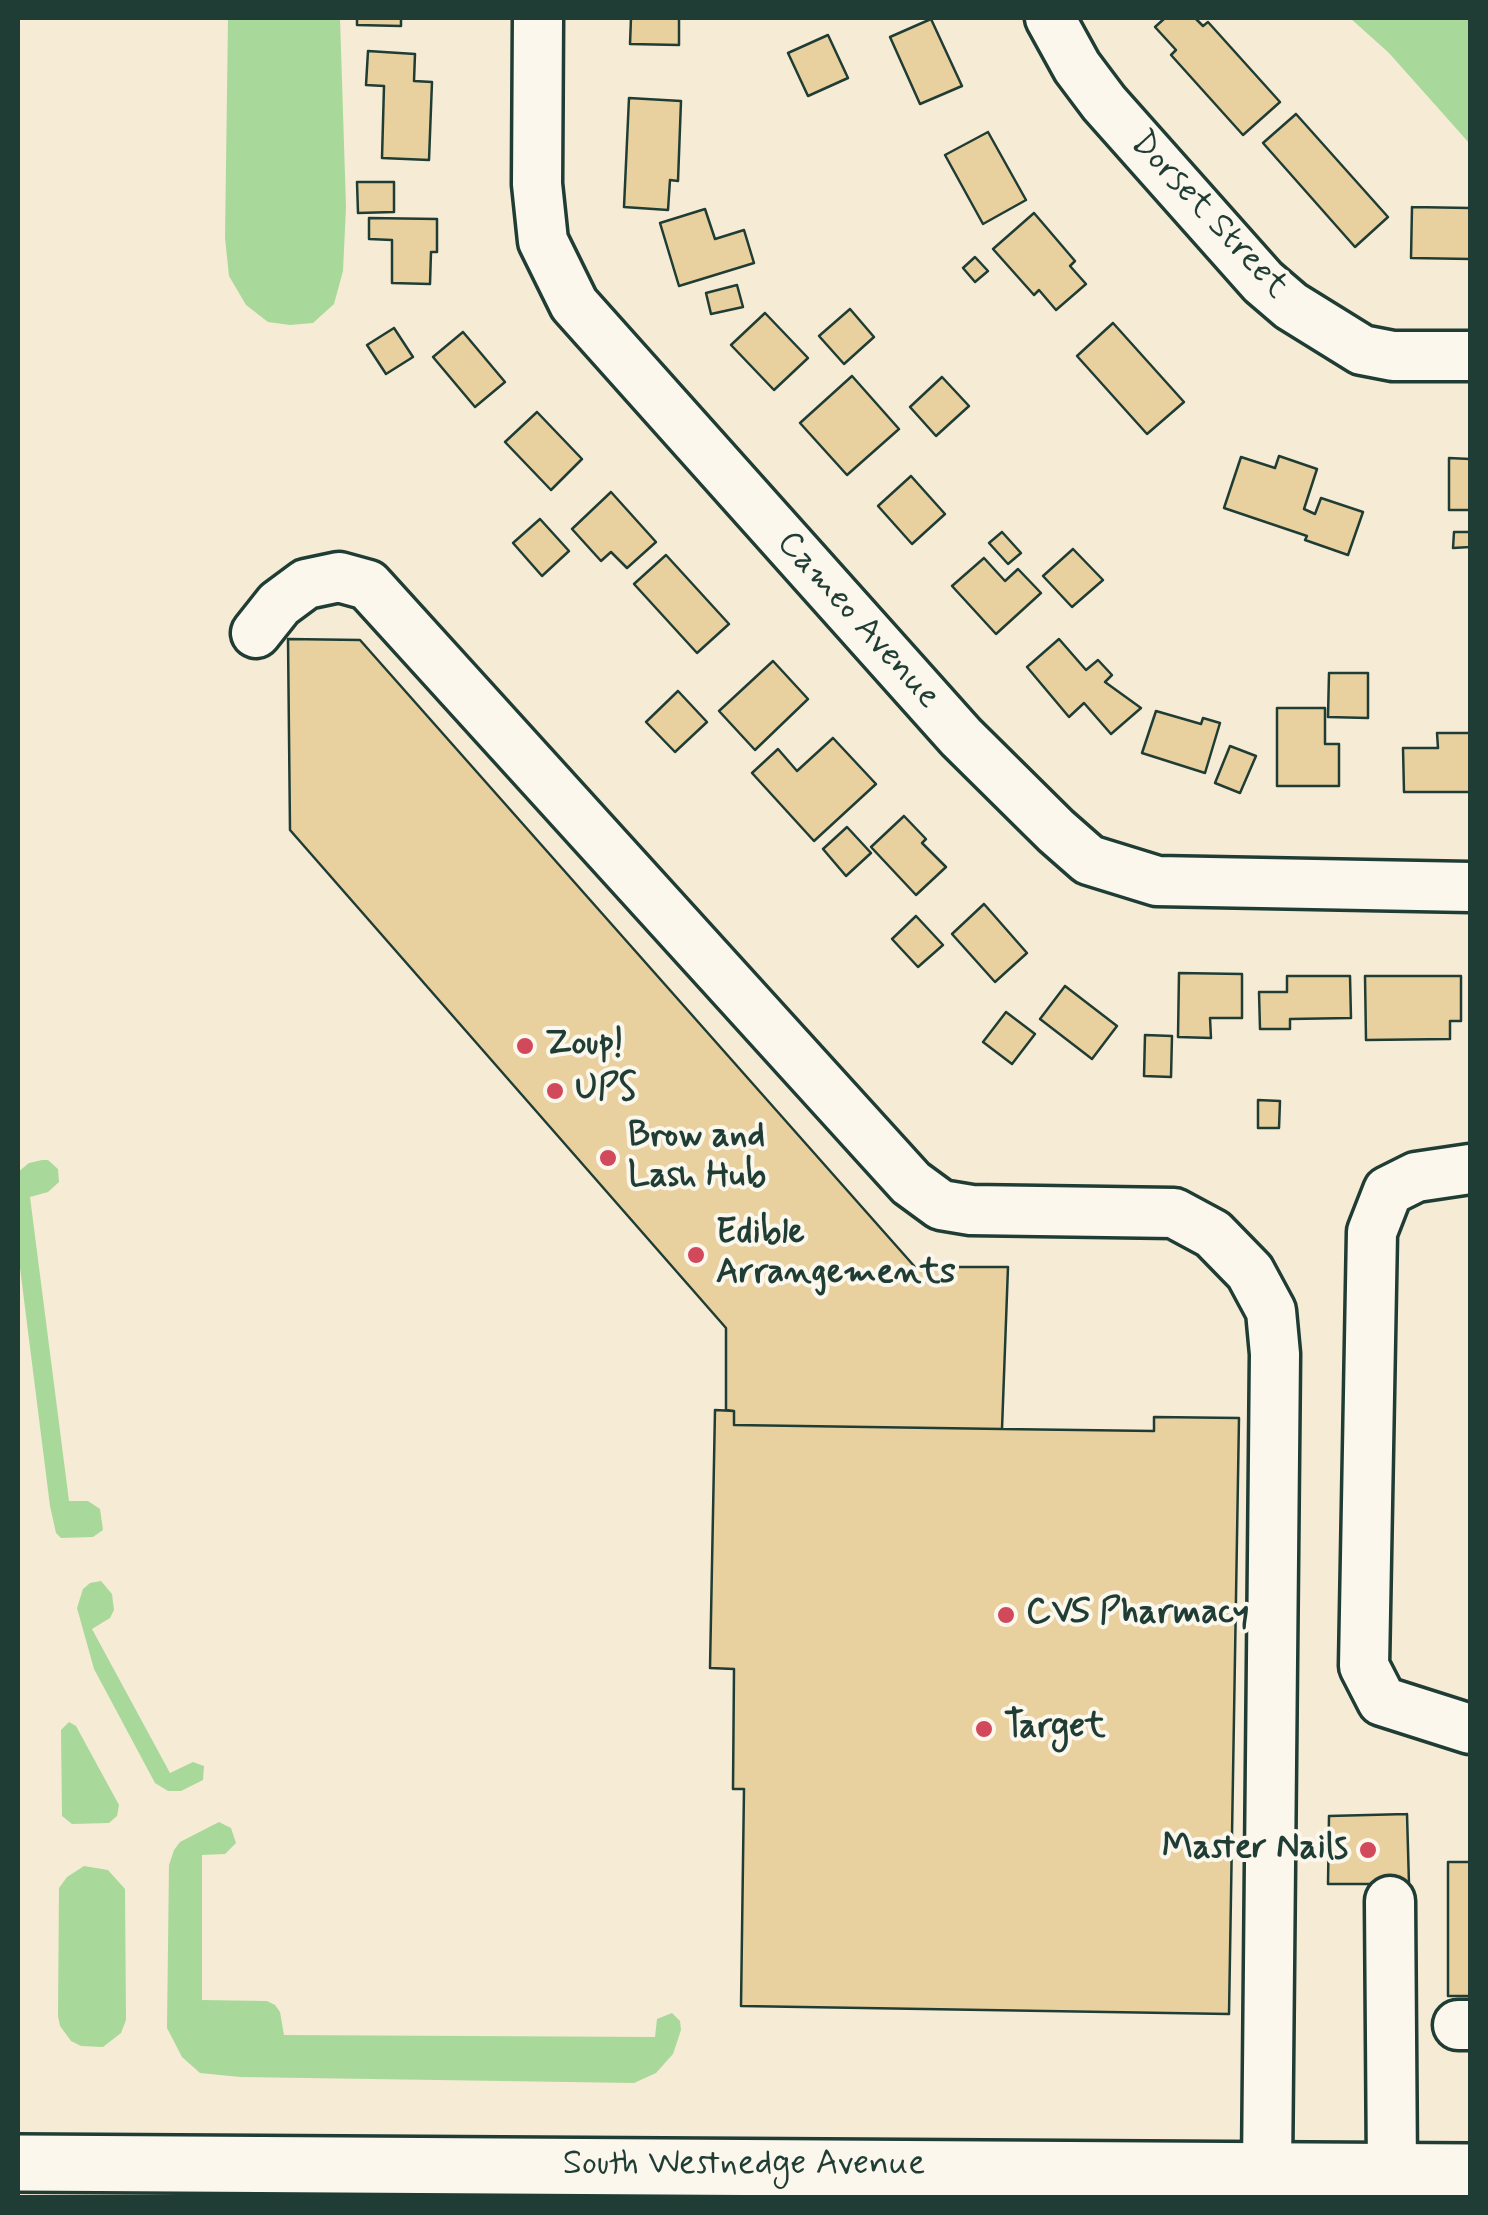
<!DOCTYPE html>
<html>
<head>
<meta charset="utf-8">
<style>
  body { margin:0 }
  #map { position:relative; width:1488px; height:2215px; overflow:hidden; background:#f6ebd5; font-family:Mynerve,sans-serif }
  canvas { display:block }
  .frame { position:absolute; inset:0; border:20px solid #1f3d34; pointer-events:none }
</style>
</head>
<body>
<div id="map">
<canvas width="1488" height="2215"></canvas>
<div class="frame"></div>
</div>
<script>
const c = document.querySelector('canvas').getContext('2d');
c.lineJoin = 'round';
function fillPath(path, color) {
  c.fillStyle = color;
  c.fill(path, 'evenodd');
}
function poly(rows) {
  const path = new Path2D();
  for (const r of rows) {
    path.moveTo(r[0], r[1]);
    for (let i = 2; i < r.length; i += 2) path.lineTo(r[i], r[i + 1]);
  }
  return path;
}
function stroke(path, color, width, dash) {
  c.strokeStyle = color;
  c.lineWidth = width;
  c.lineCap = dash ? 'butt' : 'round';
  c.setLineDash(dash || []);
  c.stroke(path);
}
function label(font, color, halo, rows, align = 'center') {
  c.font = font + ' Mynerve,sans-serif';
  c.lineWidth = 8;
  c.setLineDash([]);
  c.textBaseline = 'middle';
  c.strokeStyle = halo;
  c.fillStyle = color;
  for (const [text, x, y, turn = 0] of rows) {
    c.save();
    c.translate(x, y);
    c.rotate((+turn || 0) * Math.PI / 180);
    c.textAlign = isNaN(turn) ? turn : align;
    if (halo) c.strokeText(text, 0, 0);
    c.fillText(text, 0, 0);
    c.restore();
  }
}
const green = poly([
  [228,18,340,18,346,207,343,271,334,304,313,323,290,325,268,322,246,305,229,276,225,238],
  [1350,18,1470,18,1470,144,1389,53],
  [42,1160,48,1160,58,1169,59,1182,48,1192,30,1197,69,1501,88,1501,100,1509,103,1530,93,1537,61,1538,56,1533,50,1506,18,1252,18,1172,29,1163],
  [101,1581,112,1594,114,1610,110,1618,92,1629,170,1773,193,1762,204,1766,203,1780,181,1791,168,1791,155,1783,94,1669,77,1608,83,1589,90,1583],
  [69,1722,76,1726,119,1805,117,1816,109,1823,72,1824,62,1816,61,1730],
  [219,1822,231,1828,236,1843,225,1854,202,1855,202,2000,267,2001,275,2005,280,2012,284,2035,655,2037,657,2019,672,2013,680,2021,681,2030,673,2054,656,2073,634,2083,240,2077,200,2073,182,2057,167,2028,169,1865,174,1850,180,1842],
  [84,1866,108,1870,125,1889,126,2020,121,2033,103,2047,81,2046,71,2041,60,2026,58,2016,59,1888,67,1877]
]);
const building = poly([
  [357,18,401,18,401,26,357,25,357,18],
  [631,18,679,18,679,45,630,44,631,18],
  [1165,18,1195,18,1203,26,1208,22,1280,102,1243,135,1171,55,1176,50,1155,27,1165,18],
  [931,19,962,86,920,104,890,37,931,19],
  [828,35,848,78,808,96,788,53,828,35],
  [368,51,415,54,414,81,432,82,429,160,382,158,384,86,366,85,368,51],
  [629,98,681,101,678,181,670,180,668,210,624,207,629,98],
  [1296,114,1388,217,1355,247,1263,143,1296,114],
  [988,132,1026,200,983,224,945,155,988,132],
  [357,182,394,182,394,212,358,213,357,182],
  [1412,207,1470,208,1470,259,1411,258,1412,207],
  [705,209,715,239,744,230,754,263,679,286,660,223,705,209],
  [1034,213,1075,261,1070,266,1086,284,1056,310,1039,290,1034,295,993,249,1034,213],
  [369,218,437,219,437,252,431,252,430,284,392,283,392,240,369,239,369,218],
  [975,257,988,271,975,282,963,268,975,257],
  [737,285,743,307,711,314,706,293,737,285],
  [850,309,874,337,844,364,819,336,850,309],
  [765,313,808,358,774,390,731,345,765,313],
  [1113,323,1184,402,1147,434,1077,356,1113,323],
  [394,328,413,357,386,374,367,345,394,328],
  [463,332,505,382,475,407,433,357,463,332],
  [852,376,899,429,847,475,800,423,852,376],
  [942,377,969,406,936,436,910,407,942,377],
  [537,412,582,459,551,490,505,442,537,412],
  [1279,456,1317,469,1304,509,1315,514,1321,498,1363,512,1348,555,1305,540,1307,536,1224,508,1241,457,1275,468,1279,456],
  [1449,458,1470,459,1470,510,1449,510,1449,458],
  [911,476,945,514,912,544,878,506,911,476],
  [611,492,656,542,627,568,611,552,601,561,572,529,611,492],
  [540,519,569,551,542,576,513,543,540,519],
  [1002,532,1021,553,1008,564,989,543,1002,532],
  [1454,532,1470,532,1470,547,1453,548,1454,532],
  [1073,549,1103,580,1072,607,1043,576,1073,549],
  [666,555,729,624,697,653,634,584,666,555],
  [984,558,1005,581,1018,569,1041,593,996,634,952,586,984,558],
  [288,639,360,640,915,1267,1008,1267,1002,1429,734,1425,734,1411,726,1410,726,1328,290,830,288,639],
  [1059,639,1086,670,1098,660,1112,675,1105,682,1141,708,1111,734,1084,703,1069,717,1027,667,1059,639],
  [773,661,808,699,755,750,719,711,773,661],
  [1329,673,1368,673,1368,718,1328,717,1329,673],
  [678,691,707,722,675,752,646,722,678,691],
  [1277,708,1325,708,1325,744,1339,744,1339,786,1277,786,1277,708],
  [1156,711,1201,724,1203,718,1220,723,1205,773,1142,753,1156,711],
  [1437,733,1470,733,1470,792,1404,792,1403,748,1438,748,1437,733],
  [833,738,876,784,814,841,752,773,778,749,797,771,833,738],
  [1230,746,1256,756,1240,793,1215,783,1230,746],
  [904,816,926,839,922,843,946,867,916,895,871,847,904,816],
  [847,827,871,853,846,876,823,849,847,827],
  [984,904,1027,953,995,982,952,934,984,904],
  [916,916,943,945,918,967,892,939,916,916],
  [1179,973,1242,974,1242,1018,1210,1018,1211,1038,1178,1037,1179,973],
  [1287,976,1350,976,1351,1018,1290,1019,1290,1029,1260,1029,1259,992,1287,992,1287,976],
  [1365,976,1461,976,1461,1021,1450,1021,1450,1039,1366,1040,1365,976],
  [1065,986,1117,1026,1092,1059,1040,1019,1065,986],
  [1006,1012,1035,1034,1012,1064,983,1042,1006,1012],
  [1145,1035,1172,1036,1171,1077,1144,1076,1145,1035],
  [1258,1100,1280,1101,1279,1128,1258,1128,1258,1100],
  [715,1410,734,1411,734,1425,1002,1429,1154,1431,1154,1417,1239,1418,1229,2014,741,2006,744,1789,733,1789,734,1669,710,1668,715,1410],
  [1407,1814,1409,1884,1328,1884,1329,1816,1407,1814],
  [1448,1862,1470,1862,1470,1996,1448,1996,1448,1862]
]);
const minor = poly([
  [538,18,537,184,543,241,574,304,961,737,1056,831,1089,860,1157,881,1470,887],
  [1050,18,1077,67,1104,103,1263,282,1291,306,1362,350,1393,356,1470,356],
  [256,633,279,604,306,584,339,577,368,585,911,1183,941,1205,971,1210,1174,1213,1213,1234,1250,1272,1271,1311,1275,1354,1267,2170],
  [1470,1169,1416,1177,1388,1191,1372,1232,1364,1666,1382,1701,1470,1729],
  [1390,1901,1392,2171],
  [1458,2025,1470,2025]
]);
const major = poly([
  [18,2163,1470,2172]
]);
const markers = [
  [525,1046,10,"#d1495b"],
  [555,1091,10,"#d1495b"],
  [608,1158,10,"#d1495b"],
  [696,1255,10,"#d1495b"],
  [1006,1615,10,"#d1495b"],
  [984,1729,10,"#d1495b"],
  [1368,1850,10,"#d1495b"]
];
const streetNames = [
  ["Dorset Street",1208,216,47],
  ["Cameo Avenue",857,621,48],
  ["South Westnedge Avenue",744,2166]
];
const poiNames = [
  ["Zoup!",545,1046],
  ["UPS",575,1091],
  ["Brow and",628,1138],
  ["Lash Hub",628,1178],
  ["Edible",716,1235],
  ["Arrangements",716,1275],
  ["CVS Pharmacy",1026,1615],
  ["Target",1004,1729],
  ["Master Nails",1348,1850,"right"]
];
fillPath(green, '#a9d99a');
fillPath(building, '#e9d09f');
stroke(building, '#1f3d34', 2.5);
stroke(minor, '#1f3d34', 55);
stroke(major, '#1f3d34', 62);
stroke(minor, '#fbf7ec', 48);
stroke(major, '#fbf7ec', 55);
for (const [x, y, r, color] of markers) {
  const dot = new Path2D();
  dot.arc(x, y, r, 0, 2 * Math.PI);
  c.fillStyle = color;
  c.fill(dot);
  stroke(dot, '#fbf7ec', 4);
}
label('35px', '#1f3d34', '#fbf7ec', streetNames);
label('bold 35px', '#1f3d34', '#fbf7ec', poiNames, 'left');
</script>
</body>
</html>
